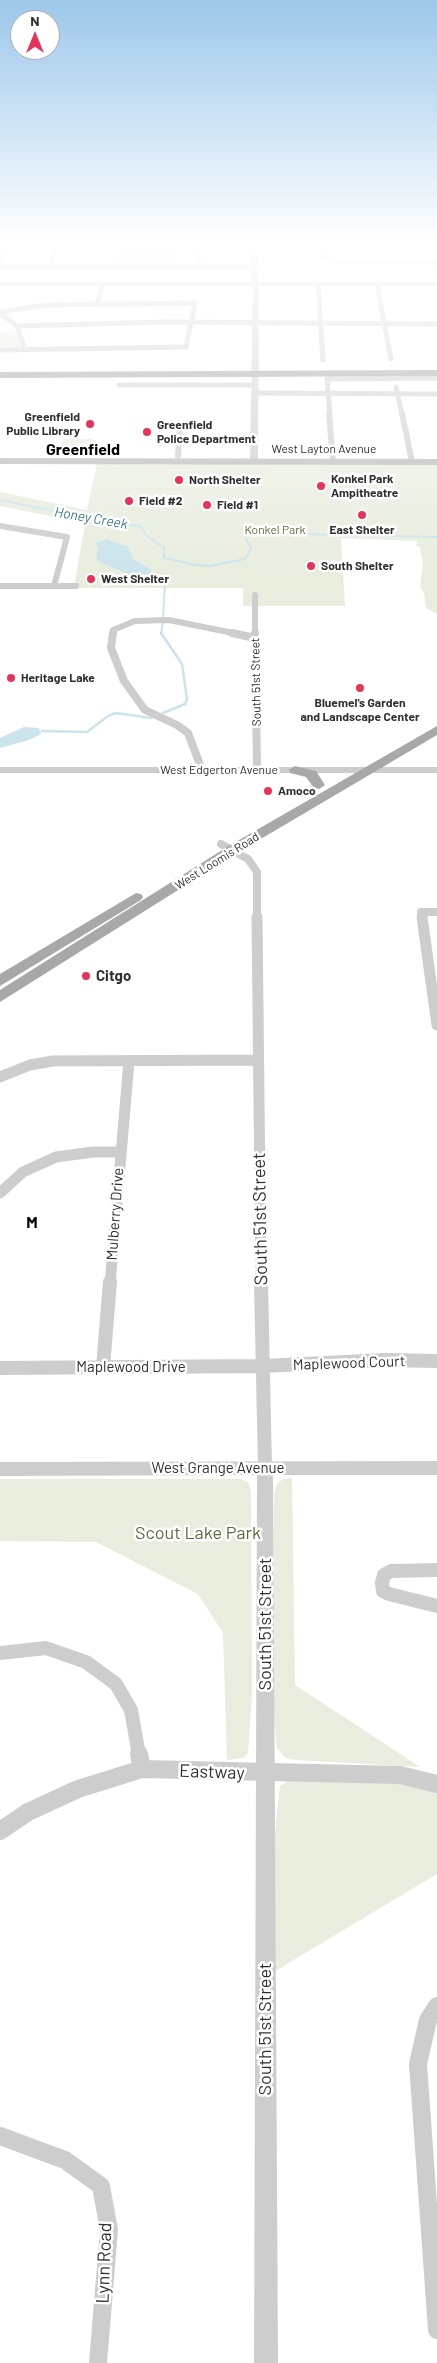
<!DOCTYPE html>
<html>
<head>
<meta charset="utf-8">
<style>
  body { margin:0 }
  #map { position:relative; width:437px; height:2363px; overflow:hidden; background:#fff; font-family:Barlow,sans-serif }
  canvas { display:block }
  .north { position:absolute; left:10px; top:10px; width:50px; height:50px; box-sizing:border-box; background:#fff; border:1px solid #acacac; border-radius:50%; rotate:0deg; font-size:14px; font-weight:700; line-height:20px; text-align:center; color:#303030 }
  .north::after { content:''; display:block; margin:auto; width:18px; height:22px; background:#e53458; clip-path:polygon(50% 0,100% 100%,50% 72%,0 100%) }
</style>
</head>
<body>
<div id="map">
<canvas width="437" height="2363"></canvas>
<div class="north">N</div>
</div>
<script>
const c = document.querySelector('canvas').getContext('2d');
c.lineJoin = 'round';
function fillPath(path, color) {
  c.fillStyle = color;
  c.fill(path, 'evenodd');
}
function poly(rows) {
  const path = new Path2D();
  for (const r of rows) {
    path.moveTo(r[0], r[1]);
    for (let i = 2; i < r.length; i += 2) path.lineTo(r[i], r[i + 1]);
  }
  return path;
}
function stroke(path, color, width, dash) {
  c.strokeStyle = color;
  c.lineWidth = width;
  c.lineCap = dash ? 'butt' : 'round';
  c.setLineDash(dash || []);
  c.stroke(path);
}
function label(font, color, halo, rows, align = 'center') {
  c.font = font + ' Barlow,sans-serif';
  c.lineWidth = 5;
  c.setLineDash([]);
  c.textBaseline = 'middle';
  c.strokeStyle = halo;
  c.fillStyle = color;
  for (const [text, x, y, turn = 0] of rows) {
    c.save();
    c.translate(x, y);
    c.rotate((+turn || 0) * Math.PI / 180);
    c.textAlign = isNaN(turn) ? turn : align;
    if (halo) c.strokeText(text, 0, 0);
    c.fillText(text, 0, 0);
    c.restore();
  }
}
const green = poly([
  [131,243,174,243,171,266,99,265,100,262,109,262,114,257,126,251],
  [16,331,22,348,0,349,0,332],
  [63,439,91,439,97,443,97,447,112,452,111,454,59,454],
  [97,463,437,463,437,614,426,608,424,593,420,587,423,565,420,547,416,545,418,541,341,538,345,606,243,606,243,588,74,588,85,523,0,506,0,492,87,510],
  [292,1478,295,1685,420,1767,295,1760,284,1757,277,1748,273,1709,274,1495,277,1484,283,1479],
  [0,1479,240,1479,248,1482,251,1491,252,1693,248,1753,243,1758,227,1760,223,1633,198,1594,96,1542,0,1541],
  [384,1780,437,1788,437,1874,272,1973,272,1862,280,1786,289,1781]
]);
const water = poly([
  [107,539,128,547,133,559,150,569,154,575,128,574,99,562,96,558,98,548,95,543],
  [24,727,39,728,41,734,29,740,0,748,0,738]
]);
const streamFar1 = poly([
  [0,500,112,523,140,526,146,535,164,548,164,558,196,565,210,566,245,559,251,548,245,537,252,533,437,537],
  [153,576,158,579],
  [162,581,165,585,163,617],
  [161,634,163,622]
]);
const stream = poly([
  [161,633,182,664,187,699,185,704,163,713],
  [42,731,87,732,108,716,116,713,151,718]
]);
const minorFar5 = poly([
  [327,243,324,246,323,255,337,261,437,262],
  [0,264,7,243],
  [0,267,259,267],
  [49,267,58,243],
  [198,267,200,243],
  [318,284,323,360],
  [377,284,391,359],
  [97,305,103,284],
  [0,312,45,305,195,303,186,347,0,350],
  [0,313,17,326,25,350],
  [17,326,164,322,437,324],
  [119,385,254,385],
  [396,387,402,414],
  [254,393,437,394],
  [330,414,327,379,437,378]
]);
const minorFar4 = poly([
  [329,413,333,462],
  [402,413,412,462],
  [178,456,180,425],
  [0,526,67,537,54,586],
  [0,586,76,586],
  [255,595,255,634],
  [113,634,113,630,135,621,169,620,238,634]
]);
const minorFar3 = poly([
  [113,633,111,648,124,681,145,710,177,725,188,733,202,770],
  [232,633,255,638],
  [255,633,257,770],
  [221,844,248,859,257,872,257,918],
  [422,918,421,912,437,912]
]);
const minorFar2 = poly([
  [257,917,261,1284],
  [422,917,437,1025],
  [0,1077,30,1065,53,1061,258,1060],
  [0,1193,23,1172,56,1157,93,1152,120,1152],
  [110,1284,129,1061]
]);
const minorFar1 = poly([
  [261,1282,265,1468],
  [103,1367,110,1282],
  [0,1368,262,1366,386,1360,437,1361],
  [437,1570,391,1571,384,1575,382,1583,383,1591,389,1594,437,1606],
  [0,1653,46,1648,86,1662,116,1684,131,1710,139,1755]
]);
const minor = poly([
  [139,1754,142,1769],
  [0,1831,28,1812,78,1789,142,1769,400,1775,437,1784],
  [437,2006,428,2020,418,2064,437,2330],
  [0,2136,65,2160,101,2186,109,2230,98,2363]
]);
const tertiary = poly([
  [251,243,257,243,258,282,437,282,437,286,259,286,258,461,254,463,250,461,253,286,0,286,0,282,251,282,251,243],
  [0,767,437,767,437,773,0,773,0,767],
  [437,1461,437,1475,273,1475,278,2363,254,2363,257,1475,0,1476,0,1462,437,1461]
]);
const secondary = poly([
  [0,458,437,459,437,465,0,464,0,458]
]);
const primary = poly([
  [437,726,437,735,237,853,0,1002,0,990,227,847,437,726],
  [295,766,316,771,325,785,319,789,314,788,306,777,290,773,289,770,295,766],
  [136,893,141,894,143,897,141,900,0,986,0,974,136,893]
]);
const motorway = poly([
  [437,370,437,376,0,378,0,372,437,370]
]);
const markers = [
  [90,424,5,"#e53458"],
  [147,432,5,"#e53458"],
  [179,480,5,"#e53458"],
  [321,486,5,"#e53458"],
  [129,501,5,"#e53458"],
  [207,505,5,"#e53458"],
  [362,515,5,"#e53458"],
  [311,566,5,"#e53458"],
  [91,579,5,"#e53458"],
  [11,678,5,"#e53458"],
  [360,688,5,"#e53458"],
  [268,791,5,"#e53458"],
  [86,976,5,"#e53458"]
];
const farPoinames = [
  ["Greenfield",80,417,"right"],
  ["Public Library",80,431,"right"],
  ["Greenfield",157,425],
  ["Police Department",157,439],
  ["Konkel Park",331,479],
  ["Ampitheatre",331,493],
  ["North Shelter",189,480],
  ["Field #2",139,501],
  ["Field #1",217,505],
  ["East Shelter",362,530,"center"],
  ["South Shelter",321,566],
  ["West Shelter",101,579],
  ["Heritage Lake",21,678],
  ["Bluemel's Garden",360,703,"center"],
  ["and Landscape Center",360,717,"center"],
  ["Amoco",278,791]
];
const farStreetnames = [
  ["West Layton Avenue",324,449],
  ["South 51st Street",256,682,-91],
  ["West Edgerton Avenue",219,770],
  ["West Loomis Road",217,861,-32]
];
const farParknames = [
  ["Konkel Park",275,530]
];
const farWaternames = [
  ["Honey Creek",91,518,10]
];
const poiNames = [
  ["Citgo",96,976]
];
const streetNames = [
  ["Mulberry Drive",115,1214,-86],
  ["Maplewood Court",349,1363,-2],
  ["Maplewood Drive",131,1367],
  ["West Grange Avenue",218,1468]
];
const farDistrictnames = [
  ["Greenfield",83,450]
];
const neighbourhoodNames = [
  ["M",32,1223]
];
const nearStreetnames = [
  ["South 51st Street",260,1219,-91],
  ["South 51st Street",265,1624,-90],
  ["Eastway",212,1772,2],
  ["South 51st Street",265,2029,-90],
  ["Lynn Road",104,2263,-88]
];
const nearParknames = [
  ["Scout Lake Park",198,1533]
];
fillPath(green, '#e8edde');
fillPath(water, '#cbe4ec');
stroke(streamFar1, '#cbe4ec', 2);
stroke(stream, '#cbe4ec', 2.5);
stroke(minorFar5, '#cdcdcd', 5);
stroke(minorFar4, '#cdcdcd', 6);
stroke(minorFar3, '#cdcdcd', 8);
stroke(minorFar2, '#cdcdcd', 11);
stroke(minorFar1, '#cdcdcd', 14);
stroke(minor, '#cdcdcd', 18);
fillPath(tertiary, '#cdcdcd');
fillPath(secondary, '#bababa');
fillPath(primary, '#a8a8a8');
fillPath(motorway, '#979797');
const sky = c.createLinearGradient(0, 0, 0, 574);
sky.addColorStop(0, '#9cc7ea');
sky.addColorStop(0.42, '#fff');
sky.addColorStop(1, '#ffffff00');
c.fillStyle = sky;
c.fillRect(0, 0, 437, 574);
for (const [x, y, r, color] of markers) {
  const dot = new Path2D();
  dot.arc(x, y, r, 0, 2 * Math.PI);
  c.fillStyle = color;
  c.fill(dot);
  stroke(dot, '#fff', 2);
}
label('bold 12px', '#303030', '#fff', farPoinames, 'left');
label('12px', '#303030', '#fff', farStreetnames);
label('12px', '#596c3d', '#fff', farParknames);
label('italic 14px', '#3d7c92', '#fff', farWaternames);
label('bold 15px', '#303030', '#fff', poiNames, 'left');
label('15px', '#303030', '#fff', streetNames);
label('bold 16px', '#000', '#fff', farDistrictnames);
label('bold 16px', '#000', '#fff', neighbourhoodNames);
label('18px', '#303030', '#fff', nearStreetnames);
label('18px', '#596c3d', '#fff', nearParknames);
</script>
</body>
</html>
